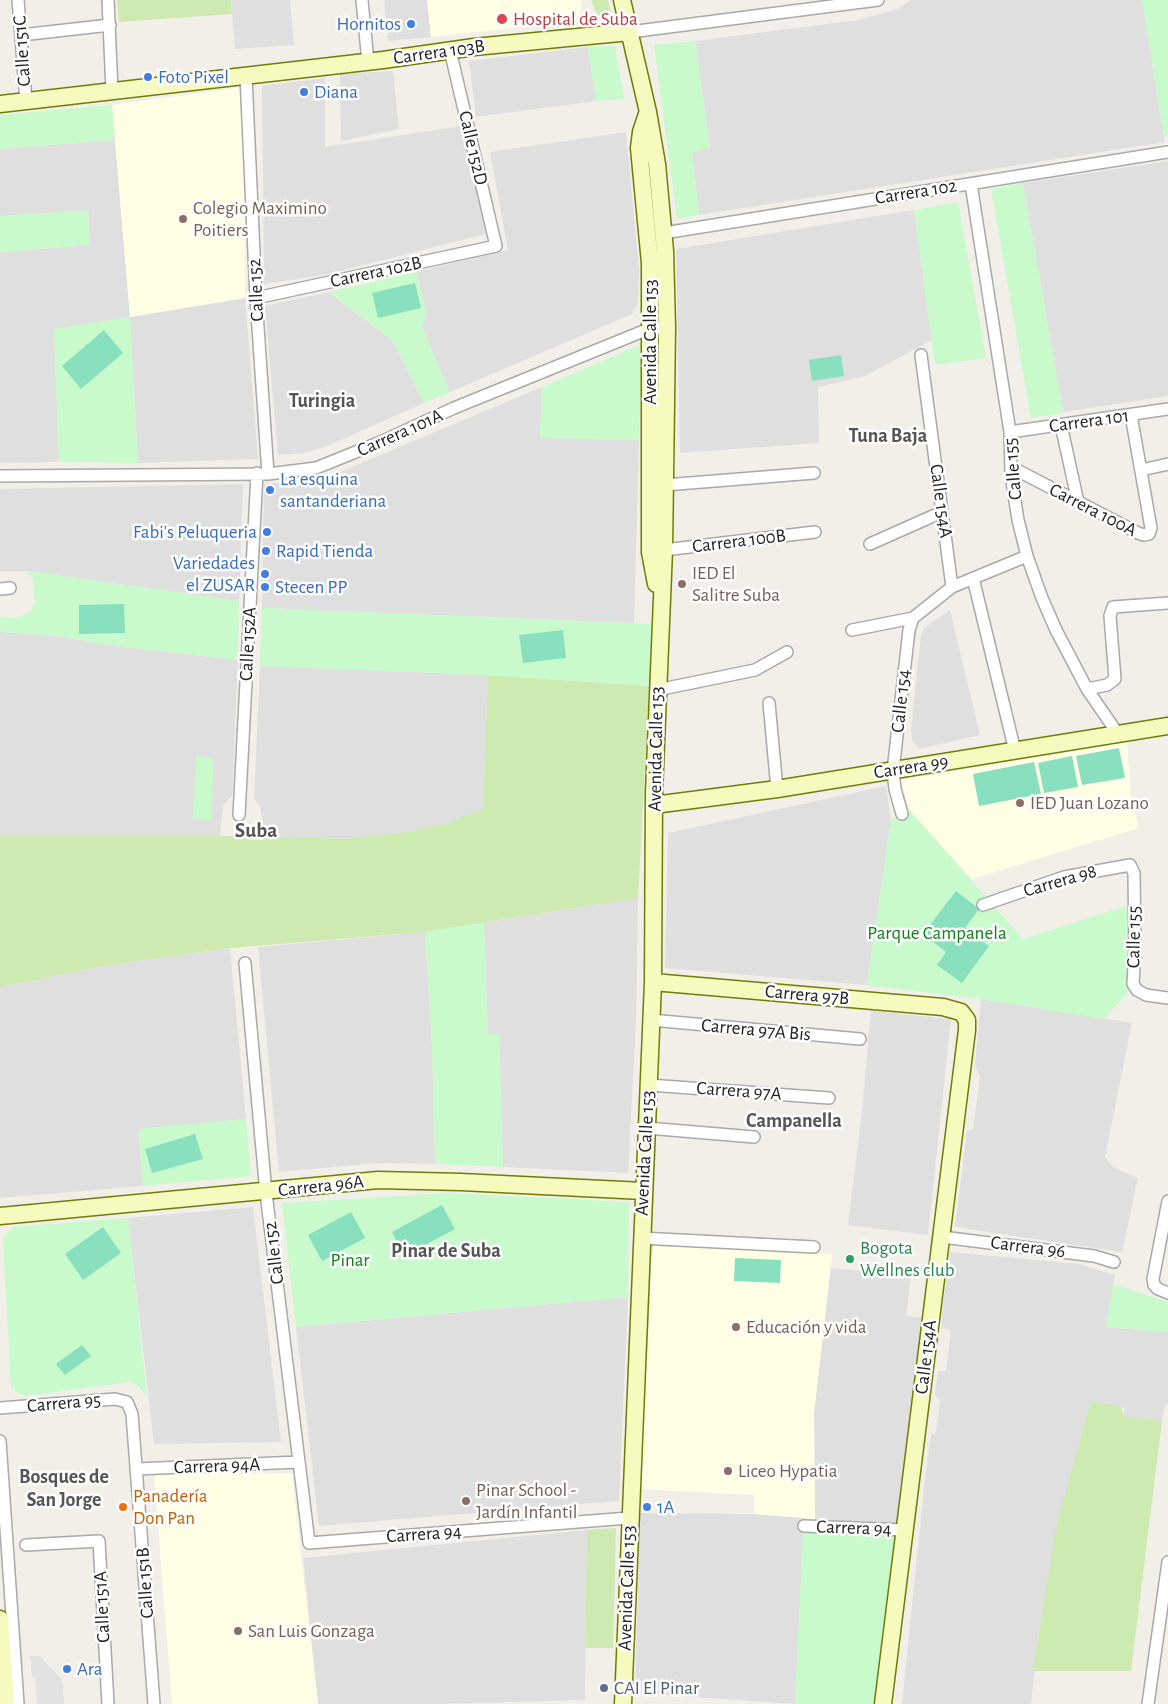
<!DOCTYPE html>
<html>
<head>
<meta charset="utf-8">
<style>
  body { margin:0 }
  canvas { display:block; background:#f2efe9 }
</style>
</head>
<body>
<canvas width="1168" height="1704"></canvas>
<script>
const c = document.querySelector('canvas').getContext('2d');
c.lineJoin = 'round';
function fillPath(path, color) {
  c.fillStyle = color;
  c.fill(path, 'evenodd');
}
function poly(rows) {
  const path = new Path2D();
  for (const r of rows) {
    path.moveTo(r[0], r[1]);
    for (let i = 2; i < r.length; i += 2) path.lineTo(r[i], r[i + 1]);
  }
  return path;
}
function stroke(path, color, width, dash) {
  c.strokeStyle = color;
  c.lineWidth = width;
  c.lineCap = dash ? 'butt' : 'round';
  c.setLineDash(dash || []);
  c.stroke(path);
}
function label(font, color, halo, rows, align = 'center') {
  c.font = font + ' "Alegreya Sans",sans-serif';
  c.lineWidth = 5;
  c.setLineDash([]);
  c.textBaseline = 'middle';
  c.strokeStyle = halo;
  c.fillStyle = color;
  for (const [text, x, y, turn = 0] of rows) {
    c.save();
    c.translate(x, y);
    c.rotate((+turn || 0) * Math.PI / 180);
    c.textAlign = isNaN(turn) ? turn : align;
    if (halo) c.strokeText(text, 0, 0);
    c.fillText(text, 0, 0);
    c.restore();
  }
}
const residential = poly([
  [231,0,290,0,294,45,235,49],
  [384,0,427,0,431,37,388,41],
  [911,0,1142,0,1165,142,699,215,692,152,710,148,695,41,858,20,898,9],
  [588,47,596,101,476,117,469,61],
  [393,71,399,129,341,141,340,74],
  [325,78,325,147,461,126,486,234,324,275,264,284,262,86],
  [626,132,639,269,638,304,632,314,450,392,421,326,427,314,416,272,508,250,490,152],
  [115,140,130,317,245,298,258,459,138,463,130,318,54,329,59,462,0,463,0,252,90,245,88,210,0,216,0,149],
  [1168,161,1168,396,1063,412,1023,183],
  [914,210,932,340,865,376,818,387,819,443,680,453,676,249],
  [329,292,393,341,424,403,327,446,305,453,278,455,265,306],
  [542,387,540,438,639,440,634,623,262,608,264,484,306,480,340,472],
  [243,484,239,601,27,571,0,571,0,489],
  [950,610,980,735,919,749,912,740,911,729,921,636,924,628],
  [0,632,57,636,115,646,238,660,232,796,223,805,220,836,0,836],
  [260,666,488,675,483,810,448,823,409,832,345,839,261,836,262,817,260,807,254,798],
  [886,786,891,820,867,985,665,968,668,833],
  [638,898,636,1021,628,1173,503,1167,499,1035,488,1034,484,923],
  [425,932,432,1045,435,1164,378,1163,279,1172,258,947],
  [230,948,246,1119,138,1129,143,1186,0,1198,0,987,103,966],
  [981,999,1132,1023,1105,1157,1113,1167,1138,1178,1122,1252,955,1227,967,1131,973,1129,980,1077,975,1066],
  [871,1011,951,1019,928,1235,848,1225,861,1121],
  [253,1207,281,1442,154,1444,128,1218],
  [950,1252,1079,1264,1115,1275,1106,1327,1168,1332,1168,1403,1164,1408,1162,1421,1123,1417,1125,1408,1091,1401,1038,1638,1031,1704,902,1704,925,1478,931,1435,936,1432,940,1400,935,1395,938,1371,946,1371,951,1330,942,1328,942,1312],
  [831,1268,911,1276,906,1316,925,1318,902,1524,815,1519,814,1413],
  [628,1297,619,1501,319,1526,296,1327],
  [640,1513,754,1514,804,1518,795,1704,635,1693],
  [587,1530,585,1700,436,1704,318,1704,303,1558]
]);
const education = poly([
  [427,0,581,0,582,4,579,16,571,22,431,37],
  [244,87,245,298,130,317,112,105],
  [1127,741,1131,796,1139,828,972,879,910,811,901,780],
  [653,1246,832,1254,814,1413,815,1519,754,1514,754,1495,640,1489],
  [292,1473,318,1704,172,1704,154,1475]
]);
const grass = poly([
  [117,0,231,0,232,14,119,22],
  [591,0,608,0,613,22,605,22,597,14],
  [488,675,649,686,638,898,425,932,230,948,103,966,0,987,0,836,261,836,345,839,409,832,448,823,483,809],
  [1091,1401,1121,1407,1124,1417,1162,1421,1131,1671,1033,1671,1056,1528],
  [616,1528,613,1648,585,1648,587,1530]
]);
const park = poly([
  [1142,0,1168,0,1168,135,1164,136],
  [695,41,710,148,692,152,699,215,677,219,654,45],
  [615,46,624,99,596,101,588,47],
  [112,105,115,140,0,149,0,115],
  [1023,183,1063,413,1031,418,991,189],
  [958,202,986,358,935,365,914,210],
  [88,210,90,245,0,252,0,216],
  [416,272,427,314,422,326,450,392,424,403,393,341,329,292],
  [130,317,138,463,59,462,54,329],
  [642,344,639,440,540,438,542,387],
  [27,571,239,601,238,660,115,646,57,636,0,632,0,616,4,618,20,617,32,610,35,603,33,580],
  [262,608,652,624,649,686,488,675,260,666],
  [196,755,214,759,211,821,193,819],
  [910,811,1023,939,1130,905,1127,993,1104,1019,981,999,867,985,891,820],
  [484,923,488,1034,499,1034,503,1167,435,1164,432,1045,425,932],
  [246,1119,251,1176,143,1186,138,1129],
  [449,1193,629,1202,628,1297,296,1327,282,1203],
  [128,1218,147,1396,137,1385,129,1382,26,1396,18,1393,11,1388,3,1237,13,1227],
  [1113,1284,1168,1302,1168,1332,1106,1327],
  [803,1532,898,1537,874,1704,795,1704]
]);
const pitch = poly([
  [415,283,421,308,378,318,372,293],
  [104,330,123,353,81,389,62,366],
  [841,355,844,376,812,381,809,360],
  [124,604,125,633,79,634,79,605],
  [563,630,566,658,523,663,519,635],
  [1119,748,1125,778,1082,785,1076,756],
  [1072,756,1078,787,1044,793,1038,763],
  [1034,762,1041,794,979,806,973,774],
  [956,891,979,909,965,928,989,946,962,983,937,965,946,952,923,934],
  [195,1134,203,1159,152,1173,145,1149],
  [442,1205,455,1229,404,1256,392,1232],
  [351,1212,365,1238,322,1261,308,1235],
  [103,1227,121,1253,83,1280,65,1254],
  [735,1258,781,1260,780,1283,734,1281],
  [82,1345,91,1356,65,1375,56,1364]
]);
const parking = poly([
  [30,1656,41,1656,43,1660,62,1679,64,1704,37,1704,35,1677,32,1677]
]);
const street = poly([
  [18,0,26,101],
  [108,0,112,91],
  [362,0,368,62],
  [630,32,878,0],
  [21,35,110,25],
  [246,76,256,298,268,474],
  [971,184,1010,432,1011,475,1018,520,1027,556,1042,598,1056,630,1087,689,1118,734],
  [664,233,1168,152],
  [256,298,496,246,450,50],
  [921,355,952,587],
  [1061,425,1078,502],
  [1010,432,1168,409],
  [1011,467,1138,533,1144,535,1149,534,1151,528,1131,415],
  [1141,470,1168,464],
  [0,476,268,474,316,468,383,441,454,408,651,328,667,328],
  [665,485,814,473],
  [870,544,942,512],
  [664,550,815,532],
  [973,578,1015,751],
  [0,589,10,588],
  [852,630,913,618,952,587,1027,556],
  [1087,689,1107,685,1115,679,1110,616,1113,607,1168,603],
  [657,690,755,670,787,652],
  [769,703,777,789],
  [902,814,895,789,893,771,909,630,913,618],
  [239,815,257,473],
  [983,905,1064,877,1130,865,1134,873,1135,948,1133,984,1137,990,1146,995,1168,998],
  [245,963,266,1193,309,1543,629,1518],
  [651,1020,860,1039],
  [649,1085,829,1098],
  [647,1128,754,1137],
  [1168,1201,1153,1279,1154,1285,1158,1289,1168,1293],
  [942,1237,1094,1256,1114,1262],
  [641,1238,814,1247],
  [0,1408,115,1399,127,1402,132,1414,154,1704],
  [0,1441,18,1704],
  [136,1469,299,1462],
  [804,1526,905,1530],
  [26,1545,99,1541,108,1704],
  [1148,1704,1168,1562]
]);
const secondary = poly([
  [622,0,648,112,657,164,665,251,667,328,664,550,654,792,653,982,623,1704],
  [0,104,383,60,474,47,630,32],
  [647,114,641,132,639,148,650,263,650,552,656,584],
  [654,805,777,789,1168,726],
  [653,982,943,1007,961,1012,967,1020,967,1030,883,1704],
  [0,1216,378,1180,461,1182,643,1191],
  [0,1619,6,1704]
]);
const markers = [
  [502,19,6,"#e0444e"],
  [411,24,5,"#3f7fe0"],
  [148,77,5,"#3f7fe0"],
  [304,92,5,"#3f7fe0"],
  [183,219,5,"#8d6e63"],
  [270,490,5,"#3f7fe0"],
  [267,532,5,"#3f7fe0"],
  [266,551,5,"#3f7fe0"],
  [265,574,5,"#3f7fe0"],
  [682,584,5,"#8d6e63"],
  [265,587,5,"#3f7fe0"],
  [1020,803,5,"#8d6e63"],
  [850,1259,5,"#2e9e5b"],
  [736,1327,5,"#8d6e63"],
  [728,1471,5,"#8d6e63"],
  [466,1501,5,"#8d6e63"],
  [123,1507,5,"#e8710a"],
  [647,1507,5,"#3f7fe0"],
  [238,1631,5,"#8d6e63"],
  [67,1669,5,"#3f7fe0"],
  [604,1688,5,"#5c6f8a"]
];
const healthNames = [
  ["Hospital de Suba",513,19]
];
const shopNames = [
  ["Hornitos",401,24,"right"],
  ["Foto Pixel",158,77],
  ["Diana",314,92],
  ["La esquina",280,479],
  ["santanderiana",280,501],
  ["Fabi's Peluqueria",257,532,"right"],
  ["Rapid Tienda",276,551],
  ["Variedades",255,563,"right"],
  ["el ZUSAR",255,585,"right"],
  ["Stecen PP",275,587],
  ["1A",657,1507],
  ["Ara",77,1669]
];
const streetNames = [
  ["Calle 151C",22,51,-94],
  ["Carrera 103B",439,52,-8],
  ["Calle 152D",473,148,77],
  ["Carrera 102",916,192,-9],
  ["Carrera 102B",376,272,-12],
  ["Calle 152",256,290,-93],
  ["Avenida Calle 153",650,342,-90],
  ["Carrera 101",1089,421,-8],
  ["Carrera 101A",400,433,-24],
  ["Calle 155",1013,469,-95],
  ["Calle 154A",941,501,82],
  ["Carrera 100A",1093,510,27],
  ["Carrera 100B",739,541,-7],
  ["Calle 152A",248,644,-87],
  ["Calle 154",901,701,-84],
  ["Avenida Calle 153",656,749,-89],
  ["Carrera 99",911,767,-9],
  ["Carrera 98",1060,881,-16],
  ["Calle 155",1134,937,-89],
  ["Carrera 97B",807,995,5],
  ["Carrera 97A Bis",756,1030,5],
  ["Carrera 97A",739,1091,4],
  ["Avenida Calle 153",645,1153,-87],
  ["Carrera 96A",321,1186,-6],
  ["Carrera 96",1028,1247,7],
  ["Calle 152",274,1253,-97],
  ["Calle 154A",926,1357,-83],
  ["Carrera 95",64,1403,-5],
  ["Carrera 94A",217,1466,-2],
  ["Carrera 94",854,1528,2],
  ["Carrera 94",424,1534,-4],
  ["Calle 151B",145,1583,-94],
  ["Avenida Calle 153",627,1588,-88],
  ["Calle 151A",102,1607,-93]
];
const educationNames = [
  ["Colegio Maximino",193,208],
  ["Poitiers",193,230],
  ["IED El",692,573],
  ["Salitre Suba",692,595],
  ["IED Juan Lozano",1030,803],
  ["Educación y vida",746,1327],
  ["Liceo Hypatia",738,1471],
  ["Pinar School -",476,1490],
  ["Jardín Infantil",476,1512],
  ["San Luis Gonzaga",248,1631]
];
const parkNames = [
  ["Parque Campanela",937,933],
  ["Pinar",350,1260]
];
const leisureNames = [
  ["Bogota",860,1248],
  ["Wellnes club",860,1270]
];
const foodNames = [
  ["Panadería",133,1496],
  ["Don Pan",133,1518]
];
const serviceNames = [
  ["CAI El Pinar",614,1688]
];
const neighbourhoodNames = [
  ["Turingia",322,401],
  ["Tuna Baja",888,436],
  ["Campanella",794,1121],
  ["Pinar de Suba",446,1251],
  ["Bosques de",64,1477],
  ["San Jorge",64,1500]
];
const quarterNames = [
  ["Suba",256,831]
];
fillPath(residential, '#e0dfdf');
fillPath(education, '#ffffe5');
fillPath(grass, '#cdebb0');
fillPath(park, '#c8facc');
fillPath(pitch, '#88e0be');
fillPath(parking, '#e2e2e2');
stroke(street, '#a9a9a9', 14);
stroke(secondary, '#707d05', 19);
stroke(street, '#fff', 11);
stroke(secondary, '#f7fabf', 16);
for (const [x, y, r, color] of markers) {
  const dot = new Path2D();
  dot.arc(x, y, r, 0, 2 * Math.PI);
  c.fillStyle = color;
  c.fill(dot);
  stroke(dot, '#fff', 2);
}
label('19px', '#be3a42', '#fff', healthNames, 'left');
label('19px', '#366cbe', '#fff', shopNames, 'left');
label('19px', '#222', '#fff', streetNames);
label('19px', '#785e54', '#fff', educationNames, 'left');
label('19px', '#0c8416', '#fff', parkNames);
label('19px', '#27864d', '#fff', leisureNames, 'left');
label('19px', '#c56008', '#fff', foodNames, 'left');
label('19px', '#4e5e75', '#fff', serviceNames, 'left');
label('bold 20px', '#555', '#fff', neighbourhoodNames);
label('bold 21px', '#555', '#fff', quarterNames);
</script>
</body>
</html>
